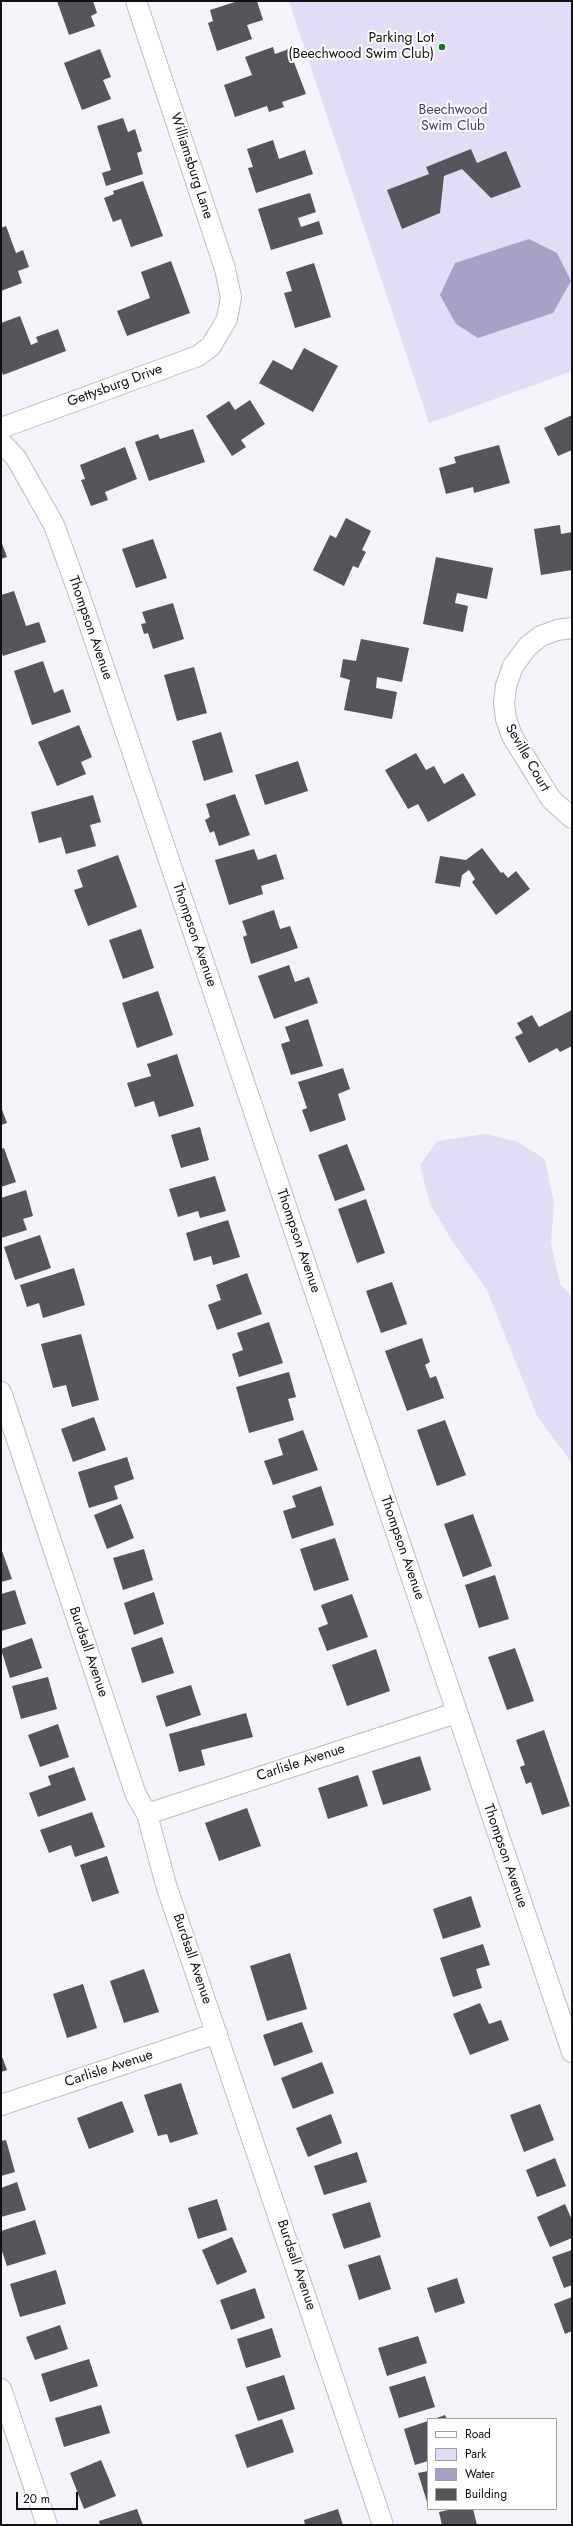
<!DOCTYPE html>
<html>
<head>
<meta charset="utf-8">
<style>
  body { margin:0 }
  #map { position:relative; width:573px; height:2526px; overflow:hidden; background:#f5f3fa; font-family:Jost,sans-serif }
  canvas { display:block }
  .frame { position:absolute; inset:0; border:2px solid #101012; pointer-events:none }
  .legend { position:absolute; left:427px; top:2418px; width:130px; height:92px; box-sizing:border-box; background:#fff; border:1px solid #9f9fa0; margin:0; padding:5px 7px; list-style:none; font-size:12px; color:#101012 }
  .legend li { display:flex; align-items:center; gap:8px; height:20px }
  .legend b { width:20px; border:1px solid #9f9fa0 }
  .scale { position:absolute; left:16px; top:2492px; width:62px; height:18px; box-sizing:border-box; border:2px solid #101012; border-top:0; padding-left:5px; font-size:12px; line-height:14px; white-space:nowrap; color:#101012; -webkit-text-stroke:3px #fff; paint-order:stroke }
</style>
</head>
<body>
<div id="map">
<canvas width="573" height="2526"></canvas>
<div class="frame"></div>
<ul class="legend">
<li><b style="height:5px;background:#fff"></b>Road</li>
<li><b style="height:11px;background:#e2dcf7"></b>Park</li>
<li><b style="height:11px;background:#a8a0c5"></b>Water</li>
<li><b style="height:11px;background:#56555b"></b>Building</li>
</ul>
<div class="scale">20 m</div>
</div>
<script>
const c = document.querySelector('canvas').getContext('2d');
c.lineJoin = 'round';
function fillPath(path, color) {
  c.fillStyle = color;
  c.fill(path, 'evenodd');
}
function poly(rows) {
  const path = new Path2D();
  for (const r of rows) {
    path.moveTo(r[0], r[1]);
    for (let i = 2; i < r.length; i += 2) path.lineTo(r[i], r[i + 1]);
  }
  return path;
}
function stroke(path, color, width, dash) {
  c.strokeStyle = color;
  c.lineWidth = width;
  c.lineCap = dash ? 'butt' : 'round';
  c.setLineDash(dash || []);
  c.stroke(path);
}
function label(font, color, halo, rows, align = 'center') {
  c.font = font + ' Jost,sans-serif';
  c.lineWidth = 4;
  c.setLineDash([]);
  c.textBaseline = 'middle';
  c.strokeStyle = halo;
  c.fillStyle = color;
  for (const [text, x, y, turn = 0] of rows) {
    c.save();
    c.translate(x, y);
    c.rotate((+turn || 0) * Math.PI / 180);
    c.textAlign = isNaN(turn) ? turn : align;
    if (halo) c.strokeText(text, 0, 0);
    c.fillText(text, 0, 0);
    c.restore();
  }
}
const green = poly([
  [289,1,572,1,572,371,429,423],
  [485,1134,516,1141,545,1159,554,1204,551,1243,560,1284,572,1297,572,1463,538,1418,487,1290,456,1247,430,1204,420,1165,437,1141]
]);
const water = poly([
  [529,239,557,253,571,281,553,313,478,338,456,324,440,295,455,263]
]);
const building = poly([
  [57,1,93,1,97,13,91,16,95,26,69,35],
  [238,1,257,1,263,20,247,25,252,39,217,51,208,23,213,21,210,10],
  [273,47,275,54,289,49,306,94,282,102,284,107,269,112,267,106,235,117,224,85,252,75,245,57],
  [100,49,111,77,103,80,111,99,82,110,64,63],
  [123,118,128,132,135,129,142,151,137,153,143,174,106,186,102,173,111,170,97,126],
  [273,140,279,159,305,150,313,174,256,193,248,168,253,167,247,149],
  [471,149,477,163,506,151,521,187,491,198,462,169,444,176,440,213,402,229,387,190,429,174,426,167],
  [143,181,163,236,131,247,121,219,113,222,104,198,114,194,113,191],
  [310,193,316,212,298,218,301,227,319,221,323,234,271,250,258,209],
  [6,226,16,253,23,250,29,267,18,271,22,283,1,291,1,228],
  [171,261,190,313,127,336,117,311,150,298,141,272],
  [314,263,331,317,295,328,284,293,292,291,286,272],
  [20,316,31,345,38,342,36,337,58,329,66,351,3,375,1,369,1,323],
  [304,348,338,366,313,412,259,383,273,360,292,370],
  [250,400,265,424,241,440,246,447,232,456,206,416,229,401,235,410],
  [572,415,572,450,558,456,544,428],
  [193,429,205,462,149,481,135,442,158,434,160,439],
  [499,445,510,483,474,493,473,487,446,494,439,468,456,463,454,457],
  [125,447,137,479,105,492,108,500,91,506,81,480,85,479,80,465],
  [346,518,371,531,362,550,366,552,358,568,353,566,344,586,313,570,330,535,336,538],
  [560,525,561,534,572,532,572,570,541,575,534,529],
  [153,539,167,578,136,588,122,549],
  [1,541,7,557,1,559],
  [436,557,493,568,487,599,457,593,455,603,468,606,463,632,423,624],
  [14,591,26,626,39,622,46,642,3,656,1,650,1,595],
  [173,603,184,639,153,649,148,633,144,634,141,624,146,623,142,612],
  [361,639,409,648,402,682,377,677,376,688,397,692,392,719,344,710,350,680,340,677,343,659,356,661],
  [43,661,54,693,63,689,71,712,32,725,14,671],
  [194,667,207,713,177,721,164,675],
  [79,725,92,757,81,762,86,774,57,786,38,742],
  [221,732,233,772,204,781,192,741],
  [416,753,426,770,434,766,444,784,463,773,476,795,428,822,418,804,408,809,385,770],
  [298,761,308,791,265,805,255,775],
  [235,794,250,835,219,846,214,831,210,833,205,820,210,817,206,804],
  [93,795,101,822,90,825,96,846,66,854,61,837,39,843,31,812],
  [482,848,501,873,503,872,508,878,516,871,530,889,496,915,472,882,475,879,469,870,462,875,460,887,435,883,440,856,466,860],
  [254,849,258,860,276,854,284,879,261,886,263,894,229,905,215,860],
  [118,855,137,907,88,926,74,890,83,887,77,870],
  [274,910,280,929,290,926,298,948,251,964,243,937,247,935,242,921],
  [141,929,154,968,123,979,109,940],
  [289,965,295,982,309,977,318,1003,274,1019,258,976],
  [158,991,173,1035,137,1048,122,1003],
  [572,1010,572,1046,560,1052,557,1048,529,1063,515,1037,523,1033,517,1023,532,1015,539,1027],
  [308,1019,323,1066,291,1075,281,1044,290,1041,285,1027],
  [177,1054,194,1106,159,1117,154,1101,135,1107,127,1083,151,1076,147,1064],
  [343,1068,350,1089,338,1094,346,1120,310,1132,302,1110,307,1108,298,1082],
  [1,1107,7,1123,1,1125],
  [200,1127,209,1160,181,1168,171,1135],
  [347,1144,365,1190,335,1201,318,1155],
  [4,1148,16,1182,1,1187,1,1149],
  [215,1176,226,1211,200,1218,198,1211,178,1217,169,1189],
  [26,1190,33,1216,23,1219,27,1230,1,1238,1,1198],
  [366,1199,385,1253,357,1263,338,1209],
  [228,1220,240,1257,213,1265,211,1256,194,1261,186,1233],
  [40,1235,51,1268,15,1280,4,1247],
  [74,1268,85,1305,43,1318,39,1303,27,1307,20,1285],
  [247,1273,262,1314,217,1330,208,1305,221,1300,216,1285],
  [392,1282,407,1324,381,1333,366,1291],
  [269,1322,283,1363,239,1377,232,1354,243,1350,237,1333],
  [81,1334,99,1400,72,1407,66,1385,53,1388,41,1344],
  [422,1338,430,1362,425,1365,430,1378,436,1376,444,1398,407,1411,385,1351],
  [289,1372,296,1397,288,1399,294,1420,249,1433,236,1387],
  [94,1417,106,1450,73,1462,61,1429],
  [445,1420,466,1475,437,1486,417,1430],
  [303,1430,318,1470,273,1485,264,1461,283,1455,278,1439],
  [127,1457,134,1479,114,1486,118,1499,89,1508,78,1472],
  [321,1486,334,1525,292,1539,283,1511,296,1507,292,1496],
  [121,1504,134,1538,107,1549,94,1515],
  [473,1514,492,1566,463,1577,444,1524],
  [335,1538,349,1580,314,1591,300,1549],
  [1,1548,12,1579,1,1582],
  [144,1549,153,1580,123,1590,113,1558],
  [495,1575,509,1619,479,1628,465,1585],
  [15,1590,26,1624,1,1631,1,1594],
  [154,1592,164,1624,134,1635,124,1603],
  [352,1594,368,1637,327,1651,318,1628,328,1624,321,1605],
  [162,1637,174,1673,142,1683,131,1648],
  [32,1638,42,1668,10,1678,1,1649],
  [515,1648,534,1701,507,1710,488,1657],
  [376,1649,390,1691,347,1706,332,1665],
  [48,1677,57,1709,21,1719,12,1686],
  [191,1685,201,1715,166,1727,156,1696],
  [246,1713,253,1737,201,1750,205,1765,179,1772,169,1734],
  [58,1724,69,1757,40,1767,28,1735],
  [544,1730,570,1806,542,1815,531,1782,526,1784,520,1767,525,1765,516,1740],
  [420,1756,431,1790,383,1805,372,1771],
  [74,1767,86,1800,38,1817,29,1793,51,1785,48,1776],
  [358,1775,368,1806,328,1819,318,1788],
  [247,1808,261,1846,219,1861,205,1823],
  [92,1812,105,1847,75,1857,71,1845,49,1853,40,1830],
  [107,1856,119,1893,92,1902,80,1865],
  [471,1896,481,1927,443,1939,433,1909],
  [483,1944,490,1965,476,1969,482,1988,453,1997,440,1958],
  [290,1953,307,2009,267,2021,250,1966],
  [144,1969,159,2012,124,2023,110,1981],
  [83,1984,97,2028,67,2038,53,1994],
  [480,2003,489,2024,501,2020,509,2040,470,2055,453,2014],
  [302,2022,313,2052,274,2066,263,2035],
  [1,2054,7,2070,1,2072],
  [322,2062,334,2093,293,2109,281,2078],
  [181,2083,198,2134,170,2143,167,2134,158,2136,144,2095],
  [122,2101,134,2132,89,2149,77,2118],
  [540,2104,554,2140,524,2152,510,2115],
  [331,2114,342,2143,308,2157,296,2128],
  [6,2140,15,2172,1,2176,1,2141],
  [357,2152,367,2182,324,2195,314,2166],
  [555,2158,566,2186,537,2197,526,2170],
  [17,2182,26,2210,1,2217,1,2188],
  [217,2199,227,2230,198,2239,188,2208],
  [370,2202,381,2237,344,2249,332,2214],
  [565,2204,572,2220,572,2238,550,2247,537,2217],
  [35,2220,46,2254,7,2266,1,2248,1,2231],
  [232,2237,247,2272,217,2285,202,2250],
  [572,2250,572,2285,564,2288,552,2257],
  [380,2255,391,2289,359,2300,348,2265],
  [56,2270,66,2304,20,2317,10,2284],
  [457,2278,465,2303,435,2313,427,2288],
  [255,2288,265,2318,231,2330,220,2300],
  [572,2297,572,2331,565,2334,554,2304],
  [60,2325,68,2349,35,2360,26,2337],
  [272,2328,281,2357,246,2368,237,2339],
  [418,2336,427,2363,387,2376,378,2348],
  [89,2359,98,2386,50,2402,41,2374],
  [284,2375,295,2409,258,2421,246,2387],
  [425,2376,435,2407,399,2418,389,2387],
  [101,2405,110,2433,64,2447,55,2418],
  [445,2415,447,2419,434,2419],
  [282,2419,294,2452,247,2468,235,2435],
  [428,2421,428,2461,415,2465,404,2429],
  [101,2460,116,2496,84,2509,70,2473],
  [428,2471,428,2505,418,2473],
  [137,2509,143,2525,100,2525,99,2521],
  [338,2509,343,2525,305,2525,304,2520],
  [453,2509,473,2509,477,2525,442,2525,439,2512]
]);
const minor = poly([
  [1,428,198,356,211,346,227,319,231,297,225,269,136,1],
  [1,442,16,458,54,525,78,591,572,2052],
  [572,628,557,630,541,636,528,646,513,666,506,686,504,703,506,719,512,736,551,799,572,818],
  [1,1392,136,1795,147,1814,166,1885,383,2525],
  [147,1814,456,1713],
  [1,2105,217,2033],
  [1,2389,47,2525]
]);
const markers = [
  [442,47,4,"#167422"]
];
const poiNames = [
  ["Parking Lot",434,39],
  ["(Beechwood Swim Club)",434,55]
];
const parkNames = [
  ["Beechwood",453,111],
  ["Swim Club",453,127]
];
const streetNames = [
  ["Williamsburg Lane",191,166,72],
  ["Gettysburg Drive",115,386,-20],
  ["Thompson Avenue",90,628,71],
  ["Seville Court",527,758,60],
  ["Thompson Avenue",194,935,71],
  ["Thompson Avenue",298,1241,71],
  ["Thompson Avenue",402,1548,71],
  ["Burdsall Avenue",88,1652,71],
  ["Carlisle Avenue",301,1763,-18],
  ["Thompson Avenue",505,1856,71],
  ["Burdsall Avenue",192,1959,71],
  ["Carlisle Avenue",109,2069,-18],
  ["Burdsall Avenue",296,2265,71]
];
fillPath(green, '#e2dcf7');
fillPath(water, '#a8a0c5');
fillPath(building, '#56555b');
stroke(minor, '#bebdc3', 22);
stroke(minor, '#fff', 20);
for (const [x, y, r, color] of markers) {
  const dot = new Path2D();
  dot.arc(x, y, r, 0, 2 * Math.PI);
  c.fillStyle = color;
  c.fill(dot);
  stroke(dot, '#fff', 1.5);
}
label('14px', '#101012', '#fff', poiNames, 'right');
label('14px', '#483a6c', '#fff', parkNames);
label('14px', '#101012', '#fff', streetNames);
</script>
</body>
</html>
